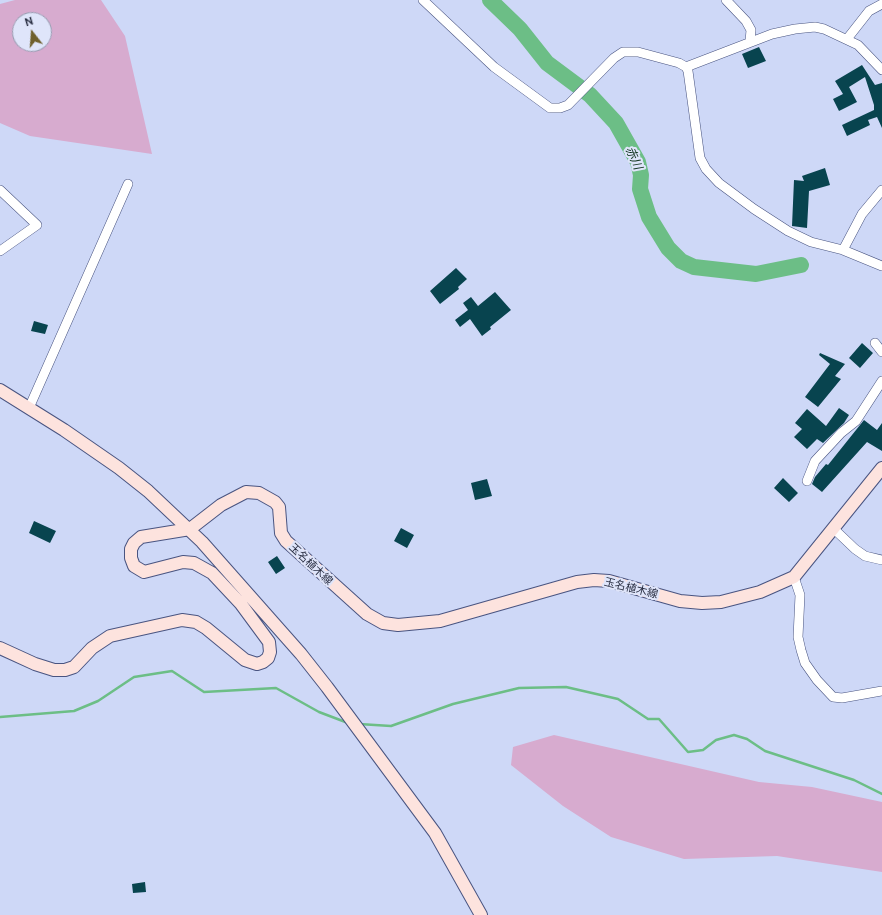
<!DOCTYPE html>
<html>
<head>
<meta charset="utf-8">
<style>
  body { margin:0 }
  #map { position:relative; width:882px; height:915px; overflow:hidden; background:#ced8f7; font-family:Ubuntu,sans-serif }
  canvas { display:block }
  .north { position:absolute; left:12px; top:12px; width:40px; height:40px; box-sizing:border-box; background:#dfe5fa; border:1px solid #979cb1; border-radius:50%; rotate:343deg; font-size:11px; font-weight:700; line-height:16px; text-align:center; color:#2a2f43 }
  .north::after { content:''; display:block; margin:auto; width:14px; height:18px; background:#6f602d; clip-path:polygon(50% 0,100% 100%,50% 72%,0 100%) }
</style>
</head>
<body>
<div id="map">
<canvas width="882" height="915"></canvas>
<div class="north">N</div>
</div>
<script>
const c = document.querySelector('canvas').getContext('2d');
c.lineJoin = 'round';
function fillPath(path, color) {
  c.fillStyle = color;
  c.fill(path, 'evenodd');
}
function poly(rows) {
  const path = new Path2D();
  for (const r of rows) {
    path.moveTo(r[0], r[1]);
    for (let i = 2; i < r.length; i += 2) path.lineTo(r[i], r[i + 1]);
  }
  return path;
}
function stroke(path, color, width, dash) {
  c.strokeStyle = color;
  c.lineWidth = width;
  c.lineCap = dash ? 'butt' : 'round';
  c.setLineDash(dash || []);
  c.stroke(path);
}
function label(font, color, halo, rows, align = 'center') {
  c.font = font + ' Ubuntu,"Noto Sans JP",sans-serif';
  c.lineWidth = 4;
  c.setLineDash([]);
  c.textBaseline = 'middle';
  c.strokeStyle = halo;
  c.fillStyle = color;
  for (const [text, x, y, turn = 0] of rows) {
    c.save();
    c.translate(x, y);
    c.rotate((+turn || 0) * Math.PI / 180);
    c.textAlign = isNaN(turn) ? turn : align;
    if (halo) c.strokeText(text, 0, 0);
    c.fillText(text, 0, 0);
    c.restore();
  }
}
const green = poly([
  [15,0,101,0,125,36,152,154,30,136,0,123,0,4],
  [20,20,44,20,44,44,20,44],
  [554,735,759,782,812,787,882,802,882,872,777,856,684,859,611,837,563,806,511,765,513,747]
]);
const stream = poly([
  [0,717,74,711,98,701,134,677,172,671,204,692,276,688,319,712,348,723],
  [359,724,391,726,453,704,519,688,566,687,618,699,648,719,659,719,688,752,703,750,716,740,734,735,747,739,765,751,854,780,882,794]
]);
const river = poly([
  [490,0,520,29,547,63,590,95,616,123,638,162,641,175,640,189,649,217,668,248,681,261,694,267,756,274,801,265]
]);
const building = poly([
  [759,47,766,61,748,68,742,54],
  [862,65,875,85,882,83,882,128,877,117,868,120,870,125,847,136,842,125,874,110,874,105,865,77,849,87,857,102,839,111,833,99,843,94,835,81],
  [825,168,830,185,809,191,807,228,792,226,794,180,804,181,802,176],
  [456,268,467,279,458,287,459,289,440,304,430,291],
  [495,292,511,310,490,327,491,329,482,336,470,319,460,327,455,320,468,310,463,303,471,297,478,306],
  [34,321,48,325,45,334,31,331],
  [862,343,873,353,860,368,849,358],
  [820,353,845,364,835,376,841,379,818,407,805,397,830,364,819,355],
  [839,408,849,415,844,423,823,443,817,439,807,449,794,437,802,429,795,423,807,409,826,426],
  [864,420,877,430,882,423,882,451,867,442,822,492,812,484,815,477,826,464,828,465],
  [783,478,798,493,789,502,774,488],
  [487,479,492,496,475,500,471,483],
  [34,521,56,531,50,543,29,533],
  [401,528,414,535,407,548,394,541],
  [277,556,285,568,276,574,268,562],
  [145,882,146,892,133,893,132,884]
]);
const street = poly([
  [423,0,494,67,550,108,560,108,568,105,614,58,623,52,638,52,679,63,686,67,688,71,700,158,706,169,719,183,754,209,788,231,811,242,843,250,882,266],
  [726,0,746,21,751,30,750,41],
  [847,39,869,11,882,4],
  [686,67,772,34,795,29,815,27,824,29,858,45,882,70],
  [0,190,37,225,0,251],
  [843,250,862,214,882,190],
  [875,343,882,352],
  [29,408,128,184],
  [807,481,815,461,841,433,856,421,882,381],
  [834,529,855,549,865,556,882,560],
  [794,577,800,595,798,637,801,650,805,663,817,680,833,697,842,698,882,691]
]);
const secondary = poly([
  [0,390,64,430,119,468,148,491,202,542,301,654,327,687,435,833,481,915],
  [0,648,35,664,54,670,65,670,74,667,92,648,110,636,182,620,196,622,206,628,245,660,257,664,263,662,268,658,270,652,269,642,241,604,212,573,194,563,183,562,144,572,134,566,131,558,131,549,134,543,141,537,190,529,221,505,246,492,259,493,275,502,279,507,281,533,286,541,367,614,383,623,398,625,440,621,577,582,594,580,609,581,680,601,702,603,721,602,760,592,794,577,882,468]
]);
const streetNames = [
  ["玉名植木線",311,564,43],
  ["玉名植木線",631,588,14]
];
const waterNames = [
  ["赤川",634,158,66]
];
fillPath(green, '#d7abcf');
stroke(stream, '#6cbe86', 2.5);
stroke(river, '#6cbe86', 16);
fillPath(building, '#08444f');
stroke(street, '#495480', 10);
stroke(secondary, '#495480', 14);
stroke(street, '#fff', 9);
stroke(secondary, '#fde3de', 12);
label('11px', '#2a2f43', '#dfe5fa', streetNames);
label('italic 12px', '#10331d', '#dfe5fa', waterNames);
</script>
</body>
</html>
